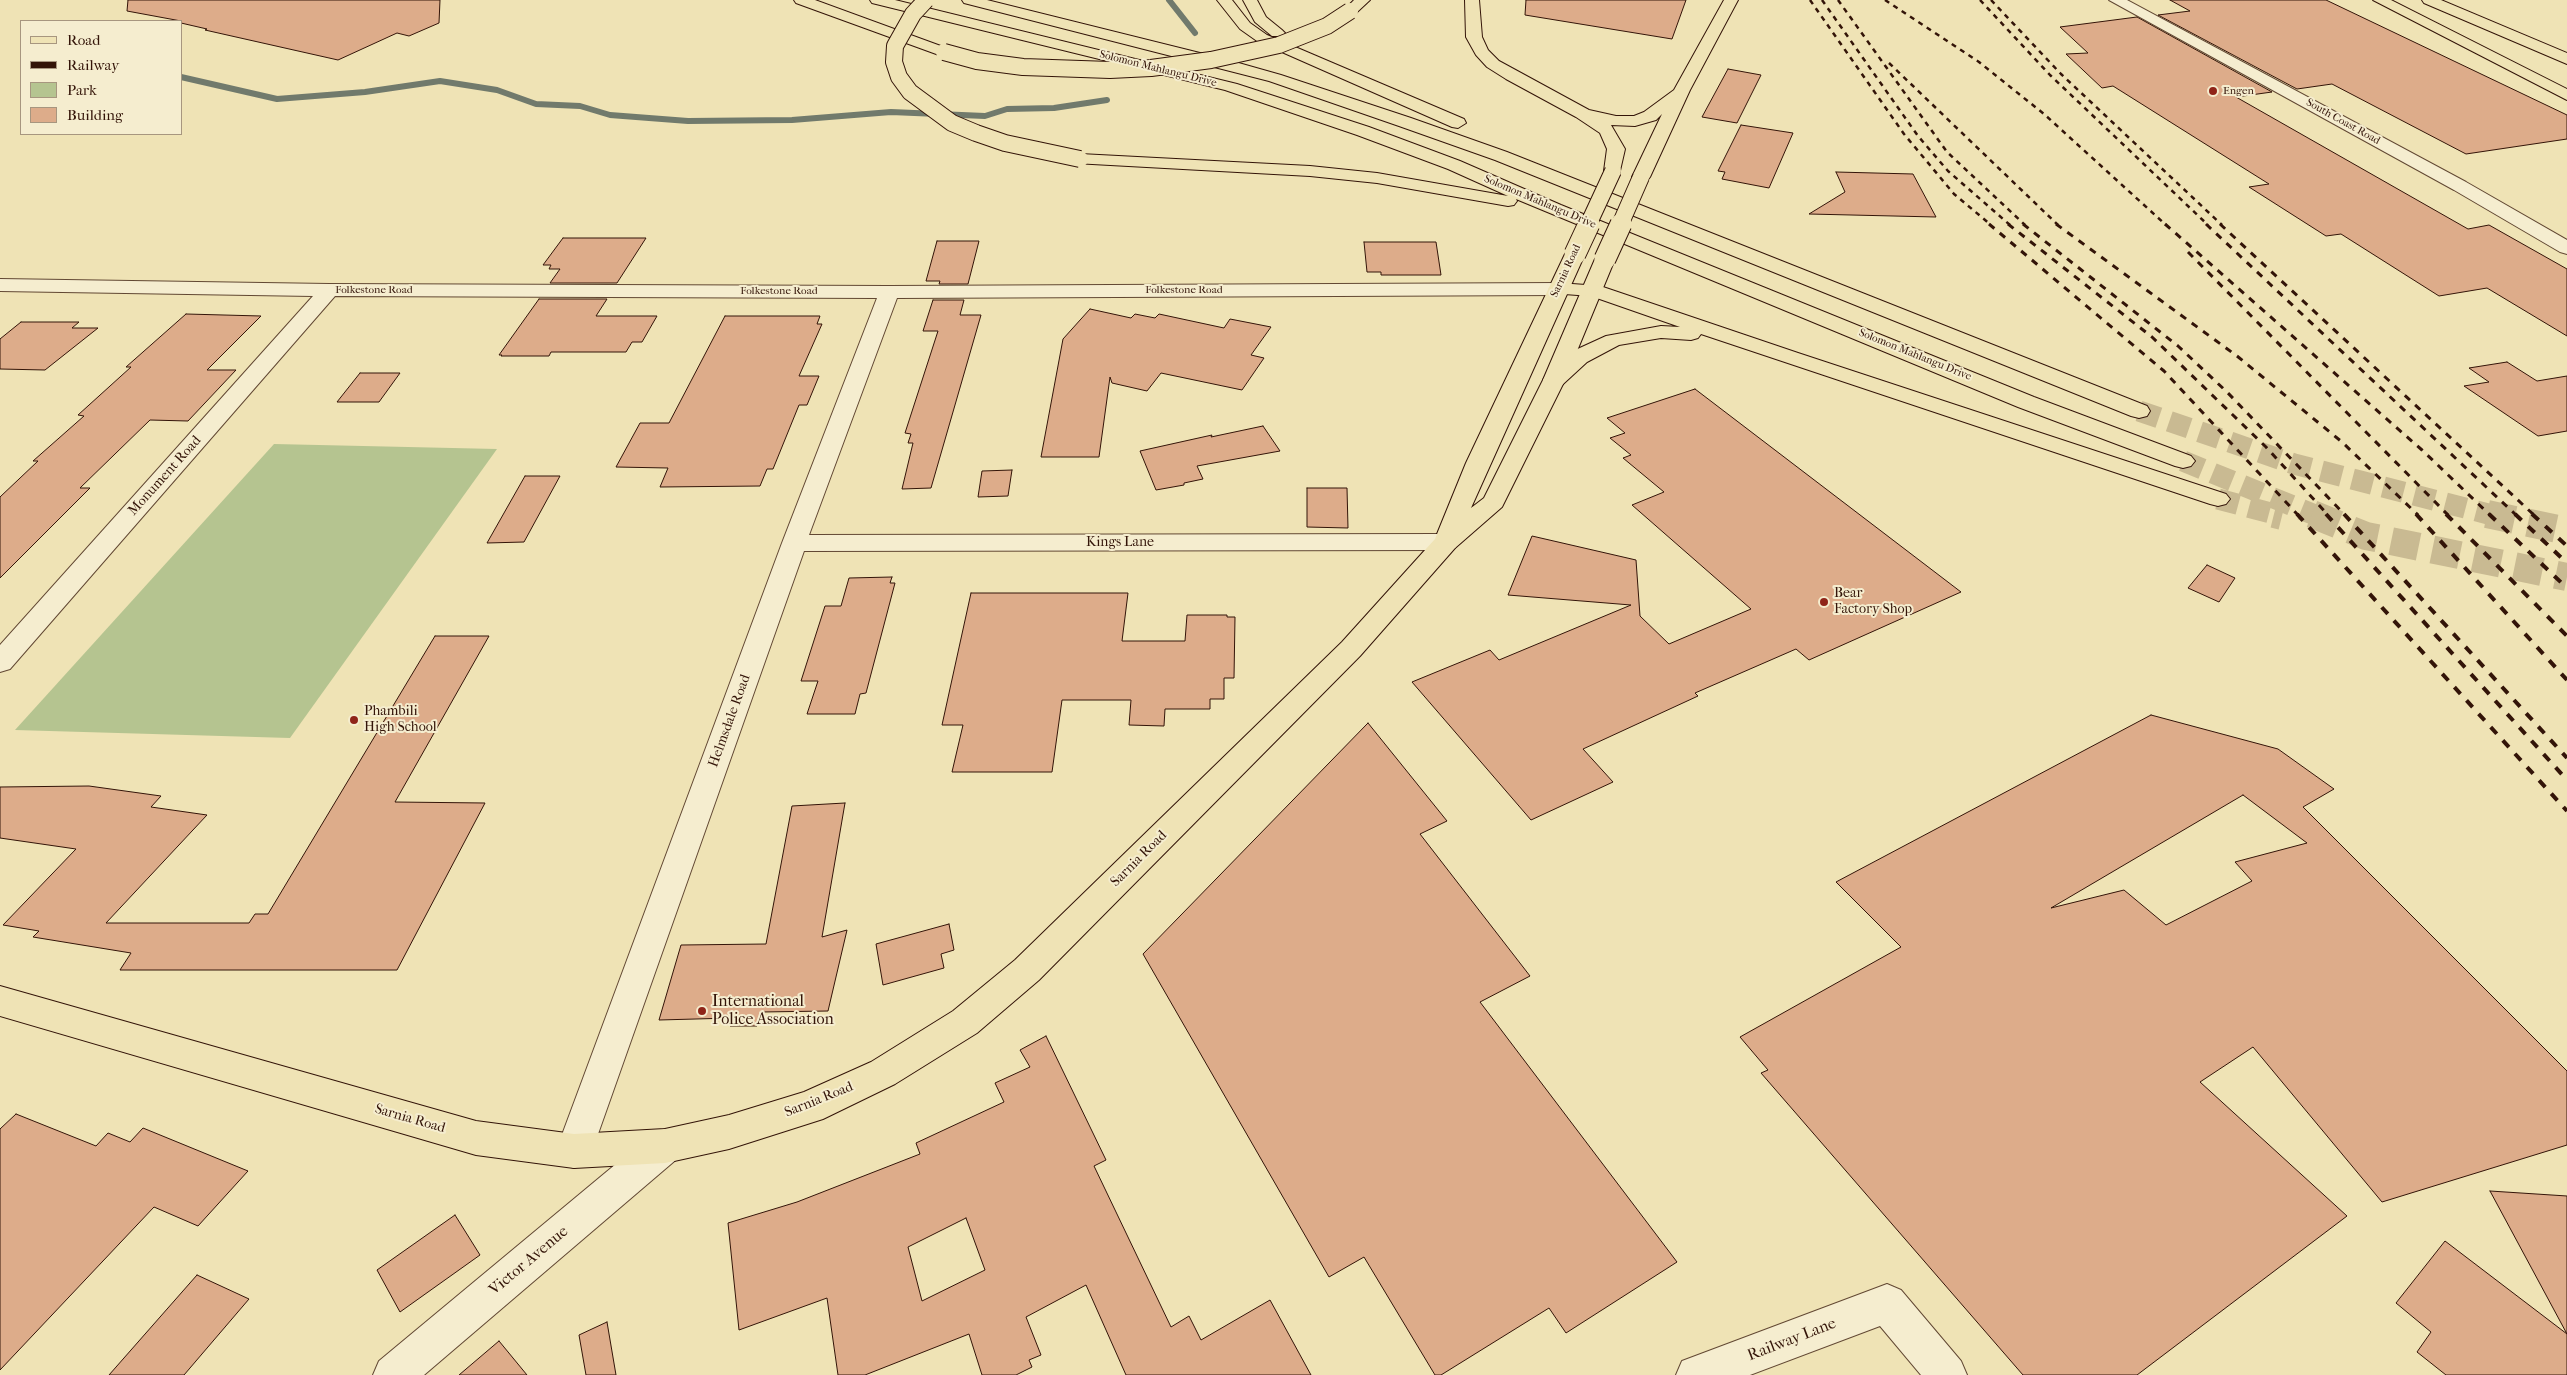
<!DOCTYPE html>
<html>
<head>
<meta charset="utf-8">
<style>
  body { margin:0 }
  #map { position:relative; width:2567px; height:1375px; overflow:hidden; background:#efe3b5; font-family:"IM FELL French Canon",serif }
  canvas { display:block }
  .legend { position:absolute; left:20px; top:20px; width:162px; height:115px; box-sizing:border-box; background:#f5edcf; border:1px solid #a7967f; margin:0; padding:6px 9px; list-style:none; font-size:15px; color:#331408 }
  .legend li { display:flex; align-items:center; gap:10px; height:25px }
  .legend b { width:25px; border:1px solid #a7967f }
</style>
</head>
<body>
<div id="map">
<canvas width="2567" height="1375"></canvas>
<ul class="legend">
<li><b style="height:6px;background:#efe3b5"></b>Road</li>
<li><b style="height:6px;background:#331408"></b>Railway</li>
<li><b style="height:14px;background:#b5c490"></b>Park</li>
<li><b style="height:14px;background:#ddac8a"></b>Building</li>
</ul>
</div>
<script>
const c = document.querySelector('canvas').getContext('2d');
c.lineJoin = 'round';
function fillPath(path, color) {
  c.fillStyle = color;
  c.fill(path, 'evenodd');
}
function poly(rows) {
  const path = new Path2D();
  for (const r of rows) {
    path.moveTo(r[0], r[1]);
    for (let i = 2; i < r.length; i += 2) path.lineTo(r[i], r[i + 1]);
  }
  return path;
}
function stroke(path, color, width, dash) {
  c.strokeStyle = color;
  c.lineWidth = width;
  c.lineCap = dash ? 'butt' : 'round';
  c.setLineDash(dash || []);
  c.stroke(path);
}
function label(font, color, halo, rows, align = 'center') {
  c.font = font + ' "IM FELL French Canon",serif';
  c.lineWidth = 4;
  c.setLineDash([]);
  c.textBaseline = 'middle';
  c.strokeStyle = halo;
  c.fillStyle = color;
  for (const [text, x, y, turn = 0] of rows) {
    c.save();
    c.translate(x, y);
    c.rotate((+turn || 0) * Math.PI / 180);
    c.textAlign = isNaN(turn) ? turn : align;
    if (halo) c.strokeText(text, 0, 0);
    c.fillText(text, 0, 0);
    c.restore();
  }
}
const green = poly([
  [274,444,497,449,290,738,15,730]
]);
const stream = poly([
  [1169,0,1195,33],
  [181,77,277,99,365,92,440,81,497,90,536,104,580,106,610,115,688,121,792,120,891,112,985,116,1007,109,1054,108,1107,100]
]);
const building = poly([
  [128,0,440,0,439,23,409,36,397,33,338,60,205,30,207,29,181,23,181,21,127,11,128,0],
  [1526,0,1686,0,1672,39,1525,15,1526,0],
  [2170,0,2326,0,2567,115,2567,139,2466,154,2332,84,2297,89,2158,15,2190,11,2170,0],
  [2137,17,2272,92,2236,97,2468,229,2489,225,2567,269,2567,336,2487,288,2439,296,2341,234,2326,236,2249,187,2269,184,2113,86,2102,88,2066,54,2088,53,2060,27,2137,17],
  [1728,69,1761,75,1737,123,1702,117,1728,69],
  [1741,125,1793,133,1769,188,1722,179,1725,172,1718,171,1741,125],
  [1836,172,1913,174,1936,217,1809,214,1845,192,1836,172],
  [563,238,646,238,617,283,550,283,560,269,549,269,551,265,543,265,563,238],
  [937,241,979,241,968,284,939,284,940,281,926,281,937,241],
  [1364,242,1436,242,1441,275,1381,275,1381,272,1367,272,1364,242],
  [539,299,607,299,596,316,657,316,642,342,632,342,626,352,551,352,549,356,501,356,502,355,499,355,539,299],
  [933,300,964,300,960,315,981,315,931,488,902,489,913,443,908,443,911,434,905,433,938,331,923,331,933,300],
  [1090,309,1131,318,1135,314,1155,318,1159,314,1224,328,1230,319,1271,327,1251,355,1264,358,1242,390,1161,373,1147,391,1112,383,1110,377,1099,457,1041,457,1063,339,1090,309],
  [186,314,261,316,207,370,236,370,188,421,150,420,80,488,90,488,0,578,0,497,38,461,33,461,84,416,78,415,131,367,126,367,186,314],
  [725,316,820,316,817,324,822,324,799,376,819,376,807,405,799,405,773,469,767,469,760,486,660,487,668,468,616,467,640,423,669,423,725,316],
  [21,322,79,322,72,328,98,328,45,370,0,369,0,339,21,322],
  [2507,362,2537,381,2567,376,2567,431,2538,436,2464,386,2489,382,2469,368,2507,362],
  [360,373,400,373,379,402,337,402,360,373],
  [1695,389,1961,592,1809,660,1796,649,1695,693,1698,696,1583,749,1613,782,1531,820,1412,682,1490,650,1499,660,1631,605,1508,595,1532,536,1636,560,1640,616,1669,644,1751,609,1632,505,1664,492,1623,458,1631,455,1610,438,1625,433,1607,418,1695,389],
  [1263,426,1280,451,1197,466,1203,479,1184,483,1184,485,1156,490,1140,451,1212,435,1211,437,1263,426],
  [1012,470,1008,496,978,497,982,471,1012,470],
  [525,476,560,476,524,542,487,543,525,476],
  [1307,488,1347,488,1348,528,1307,527,1307,488],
  [2207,565,2235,578,2219,602,2188,588,2207,565],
  [892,577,890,583,895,583,866,693,860,694,855,714,807,714,818,681,801,681,825,606,841,606,849,578,892,577],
  [971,593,1128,593,1122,641,1185,641,1187,615,1227,615,1227,617,1235,617,1234,678,1224,678,1224,699,1210,699,1210,709,1165,709,1164,726,1129,725,1131,700,1062,700,1052,772,952,772,963,725,942,725,971,593],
  [435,636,489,636,395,802,485,803,397,970,120,970,131,953,33,937,39,931,3,925,76,849,0,838,0,787,89,786,161,796,151,807,207,815,106,923,249,923,255,914,268,914,435,636],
  [2151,715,2278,749,2334,789,2303,807,2567,1071,2567,1145,2382,1202,2253,1047,2200,1082,2347,1216,2137,1375,2023,1375,1761,1073,1768,1070,1740,1037,1901,947,1836,882,2151,715],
  [2243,795,2307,843,2235,862,2252,881,2166,925,2124,890,2051,908,2243,795],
  [1368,723,1447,821,1420,834,1530,976,1480,1002,1677,1262,1566,1333,1549,1308,1441,1375,1435,1375,1364,1257,1329,1277,1143,954,1368,723],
  [845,803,822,937,847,930,828,1011,761,1012,757,1026,730,1026,732,1018,659,1020,681,945,766,944,792,806,845,803],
  [949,924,954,950,941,954,944,968,883,985,876,944,949,924],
  [1046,1036,1106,1160,1094,1166,1171,1327,1189,1316,1201,1340,1270,1300,1311,1375,1126,1375,1086,1285,1026,1317,1041,1355,1029,1360,1032,1367,1016,1375,982,1375,969,1334,865,1375,838,1375,827,1298,739,1330,728,1223,797,1202,920,1154,916,1143,1004,1102,995,1083,1030,1067,1020,1050,1046,1036],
  [966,1218,985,1270,922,1301,908,1247,966,1218],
  [16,1114,96,1146,108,1133,130,1142,143,1128,248,1171,198,1226,154,1207,0,1370,0,1129,16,1114],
  [2490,1191,2567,1196,2567,1375,2446,1375,2417,1352,2431,1332,2396,1303,2445,1241,2567,1334,2490,1191],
  [455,1215,480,1255,400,1312,377,1270,455,1215],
  [197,1275,249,1299,184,1375,109,1375,197,1275],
  [607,1322,616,1375,586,1375,579,1335,607,1322],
  [499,1341,527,1375,459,1375,499,1341]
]);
const highwayTunnelFar1 = poly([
  [2139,411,2294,464,2492,515],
  [2183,461,2315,515],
  [2218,499,2278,515]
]);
const highwayTunnel = poly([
  [2274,514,2282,516],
  [2312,514,2366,536,2567,577],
  [2487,514,2567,531]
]);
const minor = poly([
  [2109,0,2127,0,2466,182,2567,240,2567,254,2560,252,2454,190,2109,0],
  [0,279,329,284,889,286,1558,283,1565,285,1568,289,1565,293,1558,295,897,298,809,535,1446,534,1455,536,1458,542,1455,548,1446,550,804,551,592,1151,587,1163,574,1168,561,1163,556,1151,782,543,877,298,335,296,10,669,0,672,0,645,313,296,0,291,0,279],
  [665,1129,678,1134,683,1146,678,1158,424,1375,373,1375,379,1361,652,1134,665,1129],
  [1887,1284,1901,1290,1961,1361,1967,1375,1921,1375,1880,1326,1750,1375,1676,1375,1682,1361,1887,1284]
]);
const major = poly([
  [1465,0,1479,0,1482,37,1488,50,1499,61,1589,110,1616,116,1634,116,1644,112,1674,90,1724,0,1738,0,1690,90,1650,177,1647,181,1641,182,1635,181,1632,177,1662,114,1656,120,1635,126,1611,125,1625,149,1619,175,1607,175,1604,171,1607,149,1600,133,1576,117,1506,79,1487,67,1476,55,1466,37,1465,0],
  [1575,248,1582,250,1585,254,1471,508,1484,498,1543,380,1595,259,1598,255,1605,253,1612,255,1615,259,1565,380,1502,507,1455,548,1360,656,1039,980,977,1033,895,1084,823,1119,729,1149,665,1163,574,1168,476,1155,0,1016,0,986,476,1121,574,1134,665,1129,729,1115,804,1092,871,1062,953,1011,1015,960,1342,642,1435,539,1466,463,1565,254,1568,250,1575,248]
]);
const highway = poly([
  [794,0,815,0,949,49,952,52,949,55,939,55,796,3,794,0],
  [870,0,895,0,1237,84,1369,127,1460,161,1561,205,2034,397,2191,456,2195,461,2191,466,2183,468,2175,466,2018,407,1516,199,1517,201,1514,205,1508,206,1377,183,1310,176,1074,163,1071,159,1074,155,1080,154,1310,166,1377,173,1508,196,1448,169,1357,135,1225,90,872,3,870,0],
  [962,0,987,0,1228,60,1281,75,1411,118,1507,152,2147,406,2150,411,2147,416,2139,418,2131,416,1495,160,1399,126,1269,81,964,3,962,0],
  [1217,0,1232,0,1250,23,1267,35,1464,119,1466,123,1458,128,1452,127,1257,41,1240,29,1217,0],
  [1243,0,1257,0,1266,17,1282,30,1285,33,1282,36,1272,36,1255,22,1243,0],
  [1354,0,1370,0,1355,14,1345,14,1343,11,1354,0],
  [2373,0,2391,0,2567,89,2567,100,2373,0],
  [2422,0,2441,0,2567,53,2567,64,2424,3,2422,0],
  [1558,283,1600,286,1798,353,2226,494,2230,499,2226,504,2218,506,2210,504,1701,334,1698,338,1691,340,1661,338,1619,345,1587,362,1562,385,1554,387,1546,385,1543,380,1546,375,1571,352,1606,336,1661,326,1680,327,1591,296,1551,293,1548,289,1551,285,1558,283]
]);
const railFar2 = poly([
  [1810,0,1904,134,1954,194,1991,225],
  [1822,0,1918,136,1948,171,2010,225],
  [1838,0,1947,152,2025,225],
  [1885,0,1979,62,2044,114,2166,225],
  [1980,0,2050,75,2208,225],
  [1991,0,2061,74,2222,225],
  [1889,63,2058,225]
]);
const railFar1 = poly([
  [1989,224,2164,371,2298,515],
  [2008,224,2152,337,2266,447,2328,515],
  [2023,224,2178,346,2227,392,2345,515],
  [2056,224,2237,356,2342,442,2418,515],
  [2165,224,2422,450,2490,515],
  [2206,224,2516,515],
  [2220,224,2534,515],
  [2188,252,2448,515]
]);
const rail = poly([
  [2297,514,2567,811],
  [2326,514,2567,780],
  [2344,514,2567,758],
  [2416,514,2567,680],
  [2446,514,2567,636],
  [2489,514,2567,588],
  [2515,514,2567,563],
  [2532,514,2567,546]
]);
const majorBridgeFar1 = poly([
  [1588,225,1613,171],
  [1620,225,1641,177]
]);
const majorBridge = poly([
  [1575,254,1589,224],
  [1605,259,1621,224]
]);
const highwayBridge = poly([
  [926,0,913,14,895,46,894,62,899,77,910,92,952,123,976,133,1005,143,1080,159],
  [944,52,977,61,1023,67,1110,70,1151,68,1211,60,1279,45,1327,26,1350,11]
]);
const markers = [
  [2213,91,5,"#8f2418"],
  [1824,602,5,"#8f2418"],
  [354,720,5,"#8f2418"],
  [702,1011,5,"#8f2418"]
];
const farStreetnames = [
  ["Solomon Mahlangu Drive",1158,69,14],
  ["South Coast Road",2343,122,29],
  ["Solomon Mahlangu Drive",1540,202,23],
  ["Sarnia Road",1566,271,-65],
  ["Folkestone Road",374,290],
  ["Folkestone Road",1184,290],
  ["Folkestone Road",779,291],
  ["Solomon Mahlangu Drive",1915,355,22]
];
const farPoinames = [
  ["Engen",2223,91]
];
const streetNames = [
  ["Monument Road",165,476,-48],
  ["Kings Lane",1120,543],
  ["Helmsdale Road",730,721,-70],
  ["Sarnia Road",1139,859,-45],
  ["Sarnia Road",819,1100,-22],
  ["Sarnia Road",410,1119,16]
];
const poiNames = [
  ["Bear",1834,594],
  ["Factory Shop",1834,610],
  ["Phambili",364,712],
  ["High School",364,728]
];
const nearPoinames = [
  ["International",712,1002],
  ["Police Association",712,1020]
];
const nearStreetnames = [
  ["Victor Avenue",529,1261,-40],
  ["Railway Lane",1792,1340,-21]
];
fillPath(green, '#b5c490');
stroke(stream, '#717a6c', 6);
fillPath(building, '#ddac8a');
stroke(building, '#331408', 1);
stroke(highwayTunnelFar1, '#c9ba92', 21, [21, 11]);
stroke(highwayTunnel, '#c9ba92', 28, [28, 14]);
stroke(minor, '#624833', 2);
stroke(major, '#331408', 2);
stroke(highway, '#331408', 2);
fillPath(minor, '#f5edcf');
fillPath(major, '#efe3b5');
fillPath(highway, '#efe3b5');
stroke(railFar2, '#331408', 2.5, [5, 5]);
stroke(railFar1, '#331408', 3, [7, 7]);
stroke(rail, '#331408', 4, [9, 9]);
stroke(majorBridgeFar1, '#331408', 18, []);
stroke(majorBridge, '#331408', 23, []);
stroke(highwayBridge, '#331408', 18, []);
stroke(majorBridgeFar1, '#efe3b5', 16);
stroke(majorBridge, '#efe3b5', 21);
stroke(highwayBridge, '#efe3b5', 16);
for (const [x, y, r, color] of markers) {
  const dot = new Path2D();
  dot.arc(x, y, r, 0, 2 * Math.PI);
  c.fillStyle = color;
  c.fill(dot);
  stroke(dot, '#f5edcf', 2);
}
label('11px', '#331408', '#f5edcf', farStreetnames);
label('11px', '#331408', '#f5edcf', farPoinames, 'left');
label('14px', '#331408', '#f5edcf', streetNames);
label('14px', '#331408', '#f5edcf', poiNames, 'left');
label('16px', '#331408', '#f5edcf', nearPoinames, 'left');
label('16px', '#331408', '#f5edcf', nearStreetnames);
</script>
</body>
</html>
